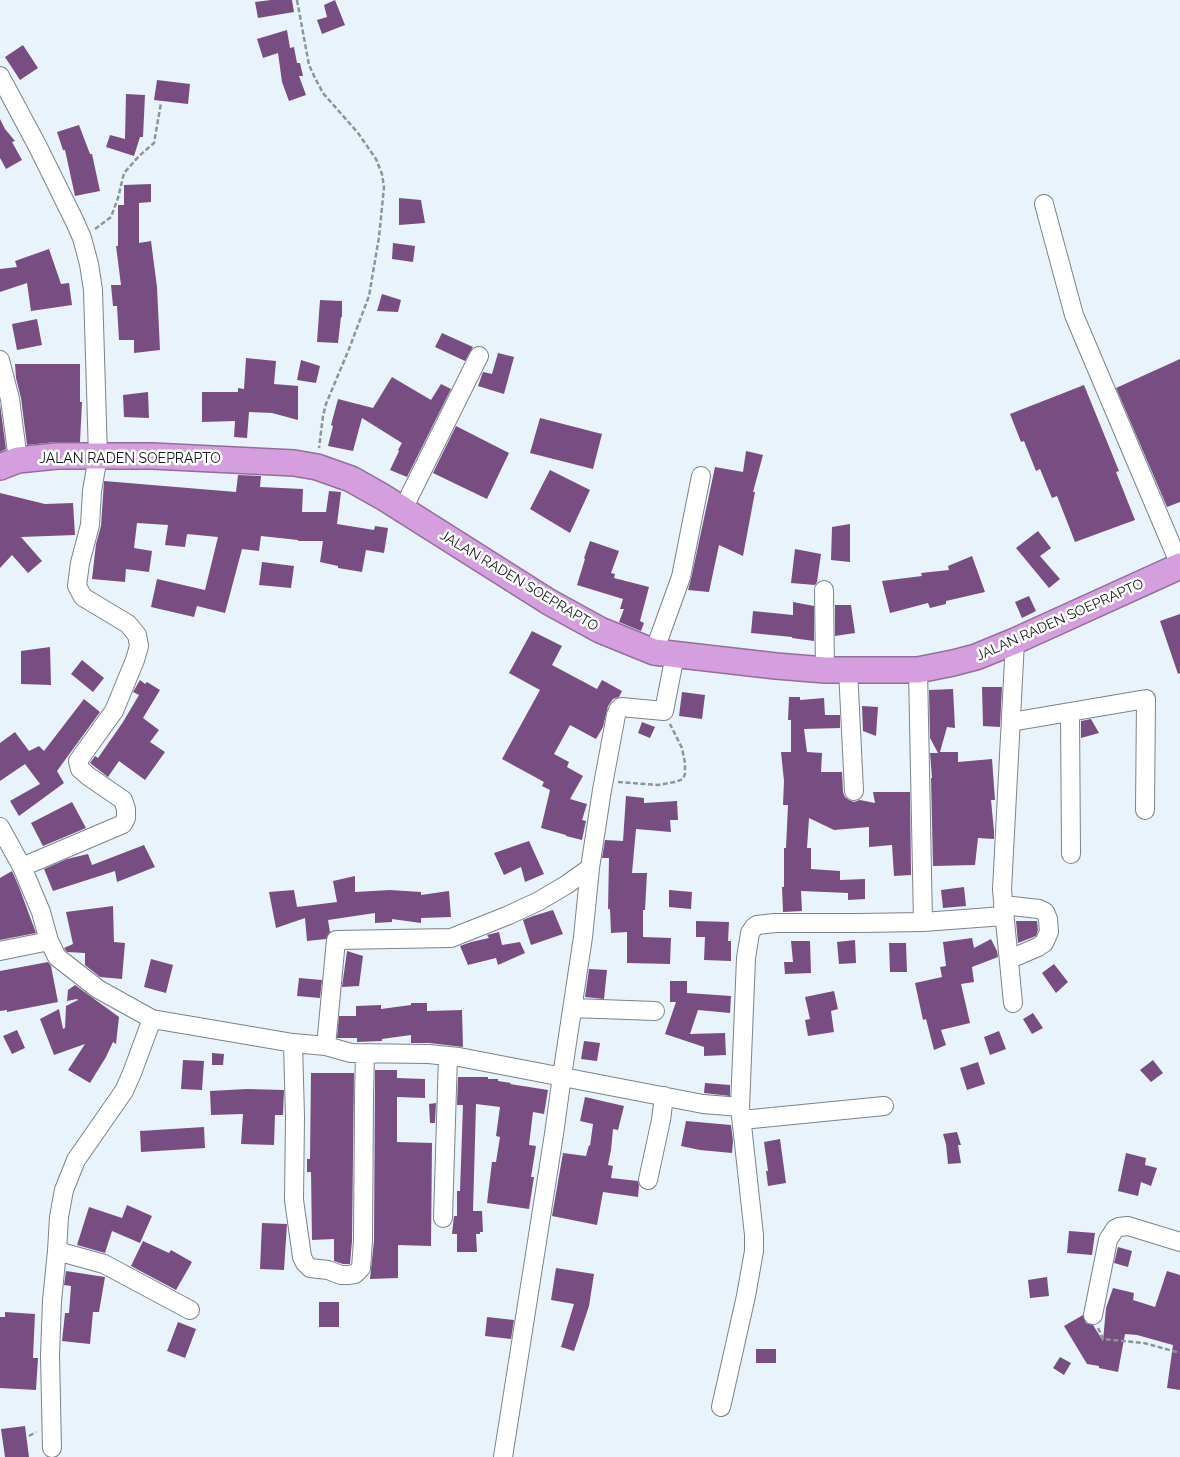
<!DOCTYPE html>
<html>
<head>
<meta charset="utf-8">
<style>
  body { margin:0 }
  canvas { display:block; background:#e9f3fb }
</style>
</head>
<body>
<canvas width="1180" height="1457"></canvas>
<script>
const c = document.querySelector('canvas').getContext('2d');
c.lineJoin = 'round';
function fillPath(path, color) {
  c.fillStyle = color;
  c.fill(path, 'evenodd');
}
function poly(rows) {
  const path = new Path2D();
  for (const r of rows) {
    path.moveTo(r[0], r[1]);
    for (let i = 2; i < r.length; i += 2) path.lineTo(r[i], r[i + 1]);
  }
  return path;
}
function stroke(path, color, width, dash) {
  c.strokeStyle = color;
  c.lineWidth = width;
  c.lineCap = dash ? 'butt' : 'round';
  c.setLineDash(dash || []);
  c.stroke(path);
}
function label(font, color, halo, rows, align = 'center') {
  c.font = font + ' Raleway,sans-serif';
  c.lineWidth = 5;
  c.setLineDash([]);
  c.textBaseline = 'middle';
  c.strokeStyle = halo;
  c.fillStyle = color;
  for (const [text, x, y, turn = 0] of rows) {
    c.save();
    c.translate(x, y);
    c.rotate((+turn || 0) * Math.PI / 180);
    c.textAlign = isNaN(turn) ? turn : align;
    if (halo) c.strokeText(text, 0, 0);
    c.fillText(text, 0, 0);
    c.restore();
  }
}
const building = poly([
  [271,0,292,0,294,12,258,18,255,2],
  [335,0,345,25,322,34,317,20,327,17,324,5],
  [287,30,290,48,294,47,297,63,300,63,303,76,299,76,306,95,289,101,282,82,278,53,263,58,257,39],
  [23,45,38,68,20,80,5,57],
  [157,80,190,84,188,104,154,100],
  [126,94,145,95,143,137,140,137,134,156,106,147,110,135,125,139],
  [0,119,5,129,15,141,12,142,22,160,6,169,0,158],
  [79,125,90,154,92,154,100,191,75,196,65,150,63,150,57,132],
  [151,184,151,202,139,203,139,243,151,241,157,287,160,350,134,353,134,340,119,340,117,306,113,306,111,285,121,285,116,246,118,246,118,205,124,205,124,185],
  [399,198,421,200,425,223,399,225],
  [393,243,415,246,413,262,392,259],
  [49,249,61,284,69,283,72,305,31,311,27,283,0,292,0,269,17,267,15,261],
  [382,294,401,300,398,312,377,311],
  [320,300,342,301,342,317,341,317,338,343,317,342],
  [37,319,42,345,17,350,12,324],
  [442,333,473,347,465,361,435,347],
  [498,353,514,357,504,394,478,386,483,372,492,374],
  [246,358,276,361,274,384,298,386,298,420,272,413,249,412,247,438,234,437,235,421,202,422,202,392,238,392,238,388,244,389],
  [1180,359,1180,502,1167,507,1116,388],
  [301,360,320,366,316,383,297,380],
  [15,364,80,364,80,402,82,402,80,442,56,442,27,445,21,398,16,378],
  [392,377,431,400,441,384,451,389,407,477,390,470,399,451,398,450,402,443,362,418,353,451,328,446,333,426,331,425,338,399,373,408],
  [1084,385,1119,471,1116,472,1135,520,1075,542,1057,496,1052,498,1040,469,1036,471,1024,441,1021,442,1010,414],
  [148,392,149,418,124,417,123,395],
  [0,404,6,449,0,452],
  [540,418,602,434,593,469,530,453],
  [456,426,509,453,487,499,433,473],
  [746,451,763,455,753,492,755,492,743,556,719,545,709,592,688,590,691,579,715,467,743,472],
  [550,470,590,490,570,533,530,509],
  [238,475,261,476,260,487,303,489,302,512,326,512,329,491,341,492,337,524,374,530,375,526,388,528,384,553,366,550,362,572,338,568,338,566,320,562,323,541,298,541,298,540,261,536,259,551,242,549,225,613,197,606,194,617,151,607,157,579,205,590,218,537,187,534,185,547,165,545,168,525,137,523,134,548,152,551,149,572,126,569,125,582,92,579,96,544,101,526,104,481,236,492],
  [0,493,45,504,73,503,75,535,21,537,42,561,28,573,12,555,0,568],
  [850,524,850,562,831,560,832,527],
  [1038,531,1051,548,1040,556,1060,579,1049,588,1016,548],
  [590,541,619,551,611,573,615,574,614,578,649,587,640,621,644,623,641,631,619,622,624,609,620,609,623,599,577,585,585,559,584,558],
  [795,549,821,554,817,582,815,585,791,583],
  [972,556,985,592,946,601,946,604,930,608,928,603,890,613,882,581,922,576,921,573,949,570,948,566],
  [262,562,294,566,291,588,259,585],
  [1029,596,1036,611,1022,618,1015,602],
  [793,602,814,606,814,641,792,638,792,637,751,633,753,611,793,615],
  [835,605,851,605,855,633,835,636],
  [1180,614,1180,673,1178,674,1160,621],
  [532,631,562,646,552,665,597,689,602,680,622,691,619,697,613,699,608,706,603,727,596,739,570,725,554,754,569,762,567,767,583,776,570,799,587,804,582,820,586,821,582,840,566,836,566,835,541,828,550,790,542,786,544,782,502,759,540,690,509,673],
  [50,647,51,685,21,684,21,651],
  [82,660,104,678,93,692,71,674],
  [140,680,145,684,147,682,160,690,143,718,159,730,150,742,165,752,145,780,119,761,108,777,90,763,95,756,98,758,123,722,139,695,133,692],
  [982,687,1002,687,1000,727,983,726],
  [953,689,955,728,947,727,940,752,958,752,958,762,992,759,995,800,991,800,994,831,994,839,978,838,975,865,933,866,931,778,932,778,930,753,938,753,930,738,929,690],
  [682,692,705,695,702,719,679,716],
  [789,697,800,697,800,700,824,698,825,715,840,715,840,728,804,729,807,752,822,753,821,772,842,772,843,792,845,797,849,800,854,802,860,800,875,803,873,792,910,792,911,875,894,876,892,845,869,847,869,827,834,830,809,818,807,848,811,848,811,869,840,871,840,880,865,879,865,899,848,900,848,893,801,891,802,911,783,912,782,887,784,887,784,848,786,848,788,805,783,805,784,781,781,752,791,752,791,720,788,720],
  [84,699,100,712,57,771,64,783,19,816,10,801,40,784,25,764,0,781,0,743,15,732,29,751,39,746,44,751],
  [862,706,878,707,876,736,863,731],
  [1091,719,1099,733,1081,738,1081,721],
  [642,722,655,727,650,738,638,733],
  [626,796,644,798,644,803,677,801,678,820,670,820,671,832,636,829,632,873,647,873,645,910,643,910,643,937,671,938,670,964,627,963,627,932,611,933,610,909,608,909,609,858,602,858,605,840,623,841],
  [72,802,86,828,43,846,31,823],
  [529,841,544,874,525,882,521,867,504,875,494,853],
  [144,845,155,867,117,882,115,871,53,891,44,869,67,859,88,854,92,865],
  [12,871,19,887,36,933,0,940,0,878],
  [355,876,355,892,390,890,421,892,421,895,449,891,451,917,421,918,421,923,392,919,392,922,375,923,375,913,328,920,330,932,326,939,307,941,305,918,276,928,269,892,294,890,297,907,337,902,333,881],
  [964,887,966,906,943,908,941,890],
  [669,890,692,892,691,909,669,907],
  [113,906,114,942,125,943,122,979,100,977,85,965,85,953,67,952,64,948,73,944,66,912],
  [553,910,563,934,531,945,523,920,533,916],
  [696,921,729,922,728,941,731,941,731,961,704,960,705,937,696,937],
  [1016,921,1037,921,1038,930,1036,936,1018,943],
  [499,932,502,945,520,942,525,953,498,965,496,958,468,965,460,946,471,942,489,938,487,935],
  [972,938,974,948,991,939,997,951,998,957,972,967,974,982,961,984,970,1023,941,1030,946,1045,934,1050,926,1019,923,1020,915,983,942,977,940,967,946,966,943,942],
  [855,940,856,963,839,964,837,942],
  [791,941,810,941,811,973,785,974,784,962,793,962],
  [889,943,906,943,907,972,890,972],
  [347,951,363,956,359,986,342,987],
  [151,959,173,965,166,993,144,987],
  [48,962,51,966,58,1002,7,1012,7,1010,0,1011,0,971],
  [1054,964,1068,982,1056,993,1042,973],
  [589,969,607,970,604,999,585,997],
  [299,978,322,980,320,998,297,996],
  [670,981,687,981,687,993,731,996,730,1013,698,1010,690,1034,725,1033,726,1055,704,1056,704,1047,665,1034,676,1002,670,1002],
  [75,985,119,1017,116,1044,113,1042,106,1057,90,1083,68,1070,85,1044,54,1055,40,1019,59,1009,63,1029,65,1028,66,1006,78,1000,77,999,67,1001,68,990],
  [834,991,838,1009,831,1011,834,1032,808,1036,805,1020,810,1019,805,997],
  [411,1003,427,1003,427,1011,462,1010,463,1047,429,1043,411,1043,411,1035,382,1039,382,1041,357,1042,357,1038,337,1038,339,1016,356,1016,356,1006,381,1005,381,1009,411,1005],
  [1033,1013,1043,1028,1032,1034,1023,1019],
  [17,1030,25,1048,12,1054,3,1036],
  [999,1031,1006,1049,990,1055,984,1037],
  [584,1041,600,1043,597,1061,581,1059],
  [212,1053,224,1054,223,1065,212,1065],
  [183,1060,204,1061,202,1090,181,1089],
  [1153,1060,1163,1073,1151,1082,1140,1070],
  [978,1062,985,1084,967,1090,960,1068],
  [375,1070,397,1070,397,1078,425,1079,425,1098,397,1097,397,1142,432,1143,431,1246,398,1245,398,1278,370,1279,374,1241],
  [311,1073,354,1073,352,1241,350,1264,343,1264,334,1261,334,1239,312,1240,311,1172,307,1172,307,1159,310,1159],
  [458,1077,488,1077,488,1079,498,1079,498,1081,511,1083,510,1084,548,1090,544,1114,533,1112,529,1145,536,1146,531,1177,534,1177,529,1209,487,1203,492,1162,496,1162,500,1137,496,1136,500,1107,476,1104,473,1211,482,1211,483,1232,480,1232,480,1234,476,1234,477,1252,457,1252,457,1234,452,1234,454,1216,457,1216,457,1191,460,1191,463,1105,457,1105],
  [705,1083,730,1085,730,1096,704,1093],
  [247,1089,284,1090,283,1115,275,1115,274,1145,241,1144,243,1114,211,1115,210,1091],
  [585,1097,624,1106,618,1130,613,1129,611,1150,608,1165,613,1166,611,1178,638,1181,639,1186,638,1197,603,1192,597,1225,552,1216,563,1153,586,1156,589,1145,590,1146,593,1124,580,1121],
  [436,1103,435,1123,430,1123,429,1104],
  [686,1121,731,1125,733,1141,732,1153,700,1150,681,1146],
  [204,1127,205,1148,141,1152,140,1131],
  [957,1132,961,1145,958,1145,961,1163,948,1164,946,1144,943,1134],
  [780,1139,786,1183,768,1186,766,1171,768,1171,764,1142],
  [1126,1153,1146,1158,1145,1165,1157,1168,1151,1186,1141,1182,1138,1196,1118,1191],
  [127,1205,152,1216,140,1243,112,1231,105,1253,77,1245,89,1207,122,1218],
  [262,1223,287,1224,284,1270,260,1269],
  [1069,1231,1095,1233,1092,1255,1067,1253],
  [143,1241,169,1253,171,1250,192,1262,176,1290,131,1266],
  [1118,1247,1132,1251,1128,1267,1114,1263],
  [556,1268,594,1274,589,1306,574,1351,561,1347,574,1304,551,1300],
  [66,1271,105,1277,99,1312,93,1312,90,1344,62,1341,65,1313,69,1313,71,1286,64,1285],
  [1167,1271,1180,1275,1180,1390,1167,1388,1173,1345,1137,1335,1125,1334,1118,1372,1099,1368,1099,1366,1087,1364,1064,1326,1083,1315,1086,1323,1093,1325,1103,1341,1106,1308,1113,1288,1134,1293,1133,1300,1155,1307],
  [1047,1277,1049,1296,1030,1298,1028,1280],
  [319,1302,339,1302,339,1327,319,1327],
  [5,1312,35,1314,33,1358,38,1358,36,1390,0,1388,0,1317,5,1317],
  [487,1317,514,1320,511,1339,485,1336],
  [178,1322,196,1329,185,1358,167,1351],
  [756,1349,776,1349,776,1363,756,1363],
  [1060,1357,1071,1363,1064,1375,1053,1368],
  [25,1426,29,1457,5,1457,1,1429]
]);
const path = poly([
  [297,0,309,65,315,78,323,93,358,133,376,159,382,174,384,187,379,237,369,296,349,349,326,404,323,416,319,448],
  [95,229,111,217,118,198,124,173,139,156,154,143,161,103],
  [618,782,658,785,675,782,683,779,685,774,685,763,682,748,670,724],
  [1098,1328,1103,1339,1144,1343,1180,1353],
  [29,1436,36,1432]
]);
const minor = poly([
  [0,76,38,147,75,222,82,238,89,264,93,290,98,456,92,491,90,525,80,563,77,586,83,597,128,624,137,635,139,646,135,660,114,711,78,761,80,769,88,776,123,800,126,809,126,818,123,824,22,867],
  [1044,204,1074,315,1180,565],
  [0,360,10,399,18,460],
  [403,509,479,356],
  [824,590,825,670],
  [654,652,681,577,701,476],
  [848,669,854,791],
  [918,670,923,922],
  [1070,712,1071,854],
  [1011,722,1146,699,1145,810],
  [0,827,22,867,41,912,49,941,57,957,98,989,152,1019,293,1043,326,1046,351,1053,428,1054,459,1057,703,1104,740,1107],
  [1003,905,1039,909,1045,912,1048,919,1049,932,1044,943,1038,947,1010,959],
  [0,951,49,941],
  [1013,1003,1002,890,1015,641],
  [573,1008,655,1011],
  [293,1043,295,1117,294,1200,302,1257,305,1263,310,1268,328,1270,341,1275,348,1275,355,1274,361,1268,363,1241,364,1098,365,1054],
  [326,1046,336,940,451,938,509,915,539,901,566,885,590,868],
  [742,1120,884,1106],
  [648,1180,661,1120,664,1096],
  [443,1218,448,1056],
  [57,1251,104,1264,190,1310],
  [1093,1315,1108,1240,1115,1229,1119,1227,1128,1226,1180,1242],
  [721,1407,746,1296,754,1251,754,1235,740,1107,746,958,750,933,754,927,757,925,775,923,858,923,923,922,1004,916],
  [52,1448,50,1355,52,1301,57,1251,59,1217,64,1190,76,1160,124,1091,132,1073,152,1019],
  [503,1457,554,1134,562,1076,583,937,590,868,602,790,616,715,618,710,621,707,664,711,675,655]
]);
const highway = poly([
  [0,467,18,460,57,456,152,456,294,463,317,467,351,479,383,497,549,602,600,630,654,652,776,666,825,670,918,670,953,663,976,657,1015,641,1180,566]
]);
const streetNames = [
  ["JALAN RADEN SOEPRAPTO",130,459],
  ["JALAN RADEN SOEPRAPTO",519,581,31],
  ["JALAN RADEN SOEPRAPTO",1060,620,-24]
];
fillPath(building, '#784e82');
stroke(minor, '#7a838a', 20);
stroke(highway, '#916f9a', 28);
stroke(path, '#8c9499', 2.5, [5, 2.5]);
stroke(minor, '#fff', 18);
stroke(highway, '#d59fdf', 25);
label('14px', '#13171a', '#fefffe', streetNames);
</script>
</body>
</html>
